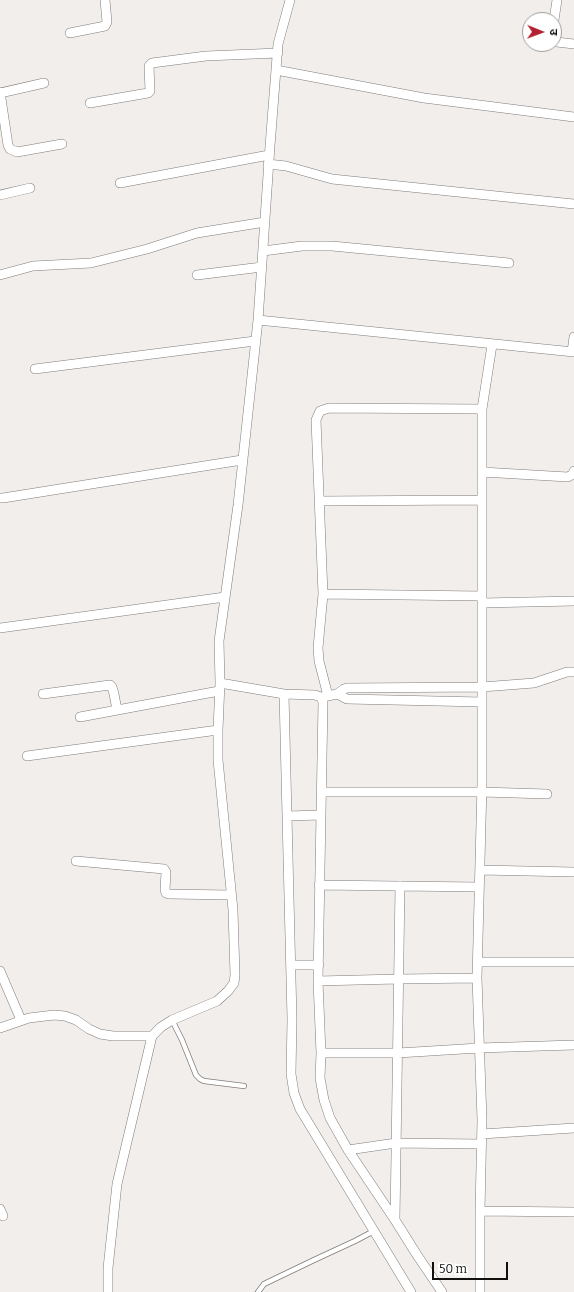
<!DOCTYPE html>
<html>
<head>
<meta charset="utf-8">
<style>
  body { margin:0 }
  #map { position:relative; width:574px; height:1292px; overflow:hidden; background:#f2eeec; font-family:Bitter,"Noto Sans Devanagari",serif }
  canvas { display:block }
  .north { position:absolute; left:522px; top:12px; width:40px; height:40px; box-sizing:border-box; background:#fff; border:1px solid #a09f9f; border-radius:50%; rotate:91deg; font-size:11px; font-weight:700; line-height:16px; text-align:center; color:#11100f }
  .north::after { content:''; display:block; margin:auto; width:14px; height:18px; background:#b32130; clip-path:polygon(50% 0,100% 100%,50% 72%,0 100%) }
  .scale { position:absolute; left:432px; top:1262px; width:76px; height:18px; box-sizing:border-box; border:2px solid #11100f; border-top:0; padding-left:5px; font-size:12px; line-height:14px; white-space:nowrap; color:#11100f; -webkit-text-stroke:3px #fff; paint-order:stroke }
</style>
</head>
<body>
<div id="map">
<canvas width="574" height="1292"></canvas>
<div class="north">उ</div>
<div class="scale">50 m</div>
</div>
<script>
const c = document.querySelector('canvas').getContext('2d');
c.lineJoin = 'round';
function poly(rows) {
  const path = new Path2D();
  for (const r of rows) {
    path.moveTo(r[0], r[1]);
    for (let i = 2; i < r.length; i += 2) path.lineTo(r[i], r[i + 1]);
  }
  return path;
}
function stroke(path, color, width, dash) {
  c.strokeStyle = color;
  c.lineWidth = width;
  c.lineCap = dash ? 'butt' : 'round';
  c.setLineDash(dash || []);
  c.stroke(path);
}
const service = poly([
  [172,1020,182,1040,196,1075,200,1079,204,1081,244,1086],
  [258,1292,264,1284,314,1260,355,1241,374,1231]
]);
const minor = poly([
  [554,20,557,0],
  [70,33,105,26,107,22,105,0],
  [554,39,557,42,574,44],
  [276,70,424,98,574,117],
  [0,92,8,145,10,149,17,152,62,144],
  [0,93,44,83],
  [90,103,148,93,150,91,149,66,152,63,206,56,278,53],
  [268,164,286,166,332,179,574,204],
  [120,183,269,155],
  [0,195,30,188],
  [263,251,302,246,332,246,509,263],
  [0,275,33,266,91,263,147,249,197,233,265,222],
  [197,275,262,267],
  [258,320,574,352],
  [572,352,574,337],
  [35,369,255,341],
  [482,472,568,477,573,474,574,471],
  [0,498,3,498,242,460],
  [319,501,482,500],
  [323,594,482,596],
  [482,603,574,601],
  [0,628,225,597],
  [220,683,284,694,315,695,321,697,323,702,318,981,321,1053,320,1078,324,1100,330,1118,348,1150,395,1220,417,1255,442,1292],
  [43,694,110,685,112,687,114,694,117,710],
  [284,694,292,1019,291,1074,294,1093,300,1109,411,1292],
  [337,694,347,699,482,702],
  [328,696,319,661,318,648,323,594,316,420,320,411,329,408,482,409],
  [323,697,337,694,344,689,347,688,482,687,534,683,567,672,574,672],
  [80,717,219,691],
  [27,756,218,730],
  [321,792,482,792,547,794],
  [287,816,321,815],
  [76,861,164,869,166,872,165,890,166,893,169,894,231,895],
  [480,870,574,872],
  [319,885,479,887],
  [479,962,574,962],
  [291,965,319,965],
  [0,971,21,1020],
  [318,981,398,979,477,978],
  [0,1028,29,1018,54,1015,65,1016,76,1020,89,1029,100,1034,113,1036,152,1036],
  [321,1053,398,1053,479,1048,574,1045],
  [482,1134,574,1128],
  [348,1150,396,1143,481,1144],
  [0,1209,3,1216],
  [480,1211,574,1212],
  [395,1220,400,886],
  [108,1292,108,1268,117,1184,152,1036,161,1027,172,1020,217,1001,228,991,234,983,235,975,233,910,218,760,218,730,220,683,219,641,238,505,258,320,270,146,278,44,290,0],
  [480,1292,480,1211,482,1120,477,978,482,784,482,409,492,345]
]);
stroke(service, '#7f7c7a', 6);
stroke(minor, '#7f7c7a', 10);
stroke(service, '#fff', 4.5);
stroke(minor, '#fff', 9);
</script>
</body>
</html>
